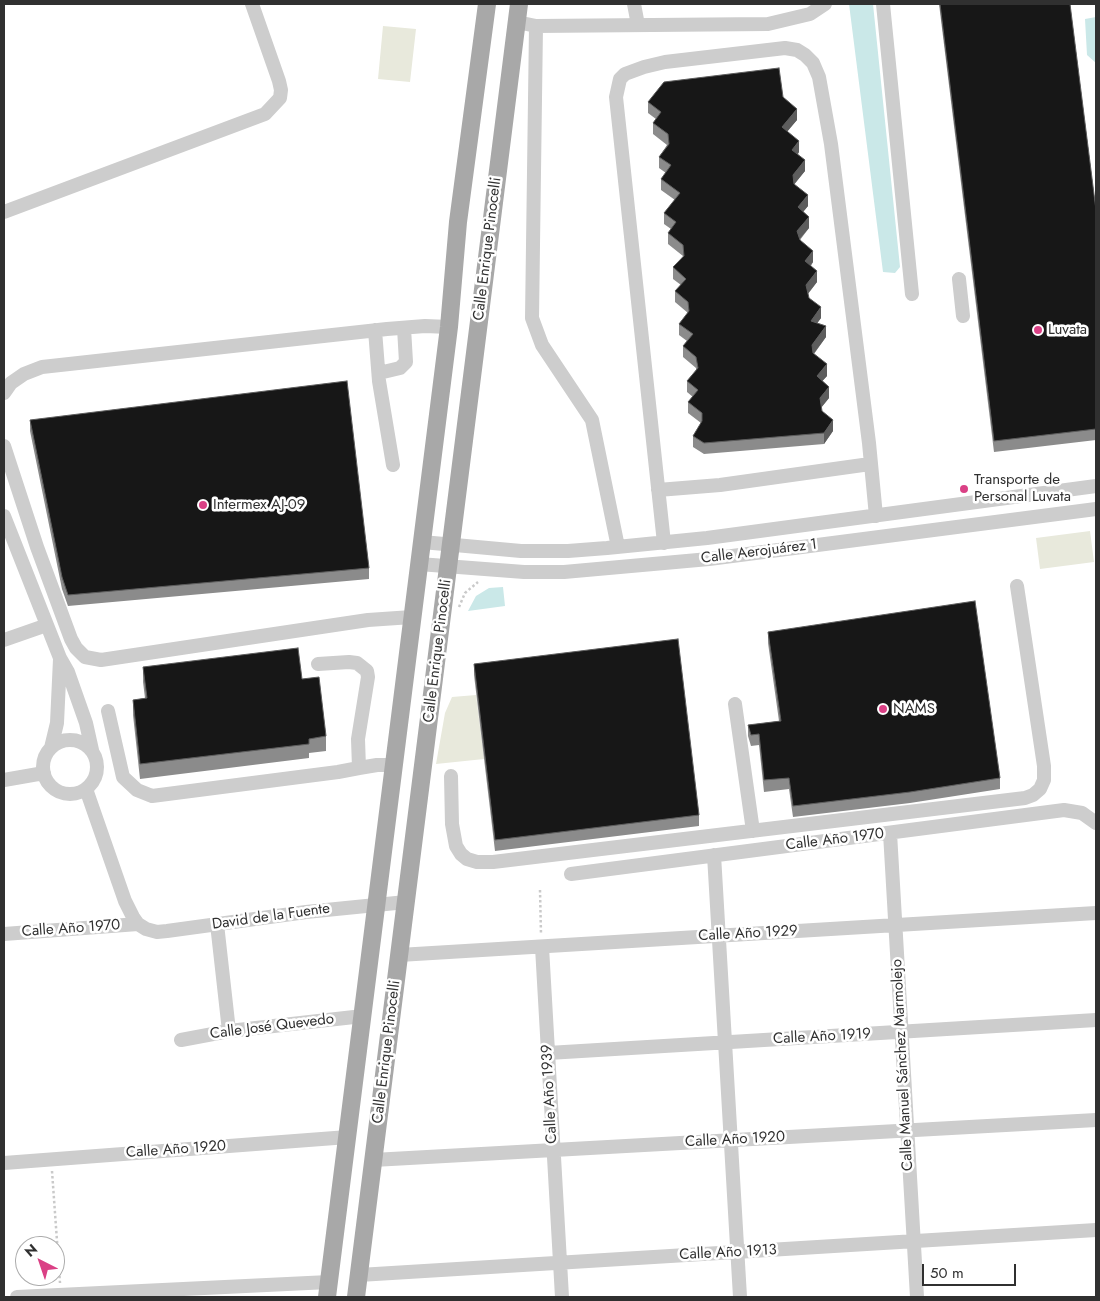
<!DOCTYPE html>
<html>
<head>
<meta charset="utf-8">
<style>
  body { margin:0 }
  #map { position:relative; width:1100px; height:1301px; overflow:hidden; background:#fff; font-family:Jost,sans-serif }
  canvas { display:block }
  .frame { position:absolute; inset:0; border:5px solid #303030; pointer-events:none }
  .north { position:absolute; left:15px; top:1236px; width:50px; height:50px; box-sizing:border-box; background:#fff; border:1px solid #acacac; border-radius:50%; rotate:319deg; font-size:14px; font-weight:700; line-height:20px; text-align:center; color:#303030 }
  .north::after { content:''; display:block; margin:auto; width:18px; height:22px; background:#da4085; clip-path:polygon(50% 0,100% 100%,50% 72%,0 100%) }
  .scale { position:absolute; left:922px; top:1264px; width:94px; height:22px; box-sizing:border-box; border:2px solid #303030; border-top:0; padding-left:6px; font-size:15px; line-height:18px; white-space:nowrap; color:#303030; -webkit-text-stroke:4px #fff; paint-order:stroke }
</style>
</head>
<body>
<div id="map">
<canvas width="1100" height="1301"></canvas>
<div class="frame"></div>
<div class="north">N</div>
<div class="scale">50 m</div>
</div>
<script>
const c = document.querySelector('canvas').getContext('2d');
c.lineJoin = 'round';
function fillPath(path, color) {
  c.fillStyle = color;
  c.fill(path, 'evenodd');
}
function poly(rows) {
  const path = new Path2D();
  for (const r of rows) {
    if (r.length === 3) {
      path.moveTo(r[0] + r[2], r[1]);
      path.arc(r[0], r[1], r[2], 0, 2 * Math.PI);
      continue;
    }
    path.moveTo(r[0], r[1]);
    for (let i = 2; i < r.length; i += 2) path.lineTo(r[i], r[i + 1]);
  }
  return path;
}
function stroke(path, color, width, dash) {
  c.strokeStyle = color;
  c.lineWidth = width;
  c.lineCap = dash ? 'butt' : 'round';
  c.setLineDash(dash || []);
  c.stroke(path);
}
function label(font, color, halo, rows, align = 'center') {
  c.font = font + ' Jost,sans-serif';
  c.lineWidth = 5;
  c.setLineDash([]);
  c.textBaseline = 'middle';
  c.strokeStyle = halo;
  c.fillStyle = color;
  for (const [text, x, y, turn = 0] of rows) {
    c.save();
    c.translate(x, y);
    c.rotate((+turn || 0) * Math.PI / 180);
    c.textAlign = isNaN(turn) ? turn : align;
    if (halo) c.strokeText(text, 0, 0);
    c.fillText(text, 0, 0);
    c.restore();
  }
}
const green = poly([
  [383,26,416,29,410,82,378,79],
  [1090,531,1094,562,1040,569,1036,538],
  [476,695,484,759,436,764,445,713,452,697]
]);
const water = poly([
  [849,4,873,4,900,267,895,273,883,272],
  [1096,17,1096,63,1087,55,1085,19],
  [503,587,505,606,468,611,476,596,489,588]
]);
const path = poly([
  [459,607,465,593,478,582],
  [540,890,541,934],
  [52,1171,60,1283]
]);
const minor = poly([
  [634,4,638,25],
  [883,4,912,294],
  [517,22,536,26,532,318,542,345,592,420,618,547],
  [536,26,768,24,810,14,825,4],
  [4,212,265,114,280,98,281,90,279,81,252,4],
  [959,279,963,316],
  [375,330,379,381,393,465],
  [379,373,400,368,406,362,404,328],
  [4,393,11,383,24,374,42,367,387,329,425,326,449,327],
  [4,446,37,547,71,639,76,648,85,657,101,660,368,620,412,617],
  [658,490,720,485,870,464],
  [4,516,60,658,68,672,86,723,92,750],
  [422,542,521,551,568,551,607,548,707,538,1096,486],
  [664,543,616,97,620,79,625,74,644,67,665,62,785,48,797,50,805,55,813,63,819,77,831,144,869,443,876,516],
  [419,564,524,572,564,572,709,559,1096,509],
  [4,640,47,625],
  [318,664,349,662,357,663,367,671,368,677,358,739,359,768,377,765,394,765],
  [735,704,753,831],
  [108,711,123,777,137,790,152,796,338,772,359,768],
  [70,767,27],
  [51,748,57,723,60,659],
  [451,776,452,824,456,846,461,854,467,859,477,862,493,862,1025,798,1033,795,1040,789,1044,780,1044,766,1017,586],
  [4,780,44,773],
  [86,789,125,901,133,917,138,924,146,929,157,932,167,931,306,912,406,902],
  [890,833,917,1297],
  [714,855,740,1297],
  [571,874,1064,810,1082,813,1096,823],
  [217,924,229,1031],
  [4,934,138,924],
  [542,947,562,1297],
  [399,955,1096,913],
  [181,1040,229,1031,363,1016],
  [548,1053,1096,1020],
  [373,1160,1096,1120],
  [4,1163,348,1137],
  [359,1275,1096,1230],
  [17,1297,329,1282]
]);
const major = poly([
  [327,1297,449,327,458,222,487,4],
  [356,1297,519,4]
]);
const wall = poly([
  [939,4,1070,4,1096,210,1096,440,994,452],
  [783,97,797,120,787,131,799,152,798,154,805,171,794,184,808,206,803,212,809,228,800,240,813,262,811,266,817,282,808,294,809,298,821,318,817,323,826,337,814,354,827,376,822,381,829,398,821,408,822,411,833,431,824,444,704,454,693,447,693,436,701,423,688,413,688,402,693,397,687,392,687,381,696,370,696,368,683,357,683,346,687,341,679,335,679,324,688,313,675,302,675,291,681,285,673,279,673,267,683,256,668,244,668,233,671,229,664,224,664,213,675,200,661,190,661,179,666,173,659,168,659,157,667,145,653,134,653,123,656,119,648,113,648,102],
  [30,420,369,568,369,579,68,606,62,589,30,431],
  [768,632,1000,778,1000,789,910,803,793,817,789,789,764,792,759,745,751,746,748,736,748,725,779,721,768,643],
  [474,664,699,815,699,826,495,851,474,675],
  [143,667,326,736,326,751,309,753,309,758,140,779,133,715,133,700,145,698,143,682]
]);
const shadedWall = poly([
  [797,109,797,120,782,138,782,127],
  [799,141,799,152,792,161,792,150],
  [805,160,805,171,793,186,793,175],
  [808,195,808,206,798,218,798,207],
  [809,217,809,228,797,242,797,231],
  [813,251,813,262,805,272,805,261],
  [817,271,817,282,806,296,806,285],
  [821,307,821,318,811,332,811,321],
  [826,326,826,337,812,356,812,345],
  [827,364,827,376,817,387,817,376],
  [829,387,829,398,820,409,820,398],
  [833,420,833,431,824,444,824,433]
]);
const building = poly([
  [940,4,1070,4,1096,210,1096,429,994,441,940,4],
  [779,68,783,97,797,109,782,127,799,141,792,150,805,160,793,175,794,184,808,195,798,207,809,217,797,231,800,240,813,251,805,261,817,271,806,285,809,298,821,307,811,321,826,326,812,345,813,353,827,364,817,376,829,387,820,398,822,411,833,420,824,433,704,443,693,436,702,421,702,413,688,402,698,390,687,381,698,368,696,357,683,346,693,334,679,324,689,311,688,302,675,291,686,279,673,267,684,256,683,245,668,233,676,222,664,213,680,193,661,179,671,165,659,157,669,144,668,134,653,123,661,112,648,102,664,82,779,68],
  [347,381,369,568,68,595,62,577,30,420,347,381],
  [975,601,1000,778,910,792,793,806,789,778,764,780,759,734,751,735,748,725,781,721,768,632,975,601],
  [678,639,699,815,495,840,474,664,678,639],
  [298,648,302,679,319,677,326,736,309,739,309,744,140,764,133,700,147,698,143,667,298,648]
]);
const markers = [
  [1038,330,5,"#da4085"],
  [964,489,5,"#da4085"],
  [203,505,5,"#da4085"],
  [883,709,5,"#da4085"]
];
const streetNames = [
  ["Calle Enrique Pinocelli",488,249,-83],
  ["Calle Aerojuárez 1",759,552,-7],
  ["Calle Enrique Pinocelli",438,651,-83],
  ["Calle Año 1970",835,840,-7],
  ["David de la Fuente",271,917,-8],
  ["Calle Año 1970",71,929,-4],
  ["Calle Año 1929",748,934,-3],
  ["Calle José Quevedo",272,1027,-7],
  ["Calle Año 1919",822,1037,-3],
  ["Calle Enrique Pinocelli",387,1052,-83],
  ["Calle Manuel Sánchez Marmolejo",903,1065,-93],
  ["Calle Año 1939",550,1094,-93],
  ["Calle Año 1920",735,1140,-3],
  ["Calle Año 1920",176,1150,-4],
  ["Calle Año 1913",728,1253,-3]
];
const poiNames = [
  ["Luvata",1048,330],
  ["Transporte de",974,480],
  ["Personal Luvata",974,497],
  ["Intermex AJ-09",213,505],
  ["NAMS",893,709]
];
fillPath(green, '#e8e9dc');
fillPath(water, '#cae8e8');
stroke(path, '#cacaca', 2.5, [2.5, 2.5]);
stroke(minor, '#cdcdcd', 14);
stroke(major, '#a8a8a8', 18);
fillPath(wall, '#8b8b8b');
fillPath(shadedWall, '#5d5d5d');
fillPath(building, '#171717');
stroke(building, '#5d5d5d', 1);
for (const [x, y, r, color] of markers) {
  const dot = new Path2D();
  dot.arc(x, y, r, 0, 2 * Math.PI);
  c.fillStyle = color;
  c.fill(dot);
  stroke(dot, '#fff', 2);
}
label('15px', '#303030', '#fff', streetNames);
label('15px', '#303030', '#fff', poiNames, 'left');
</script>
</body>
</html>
